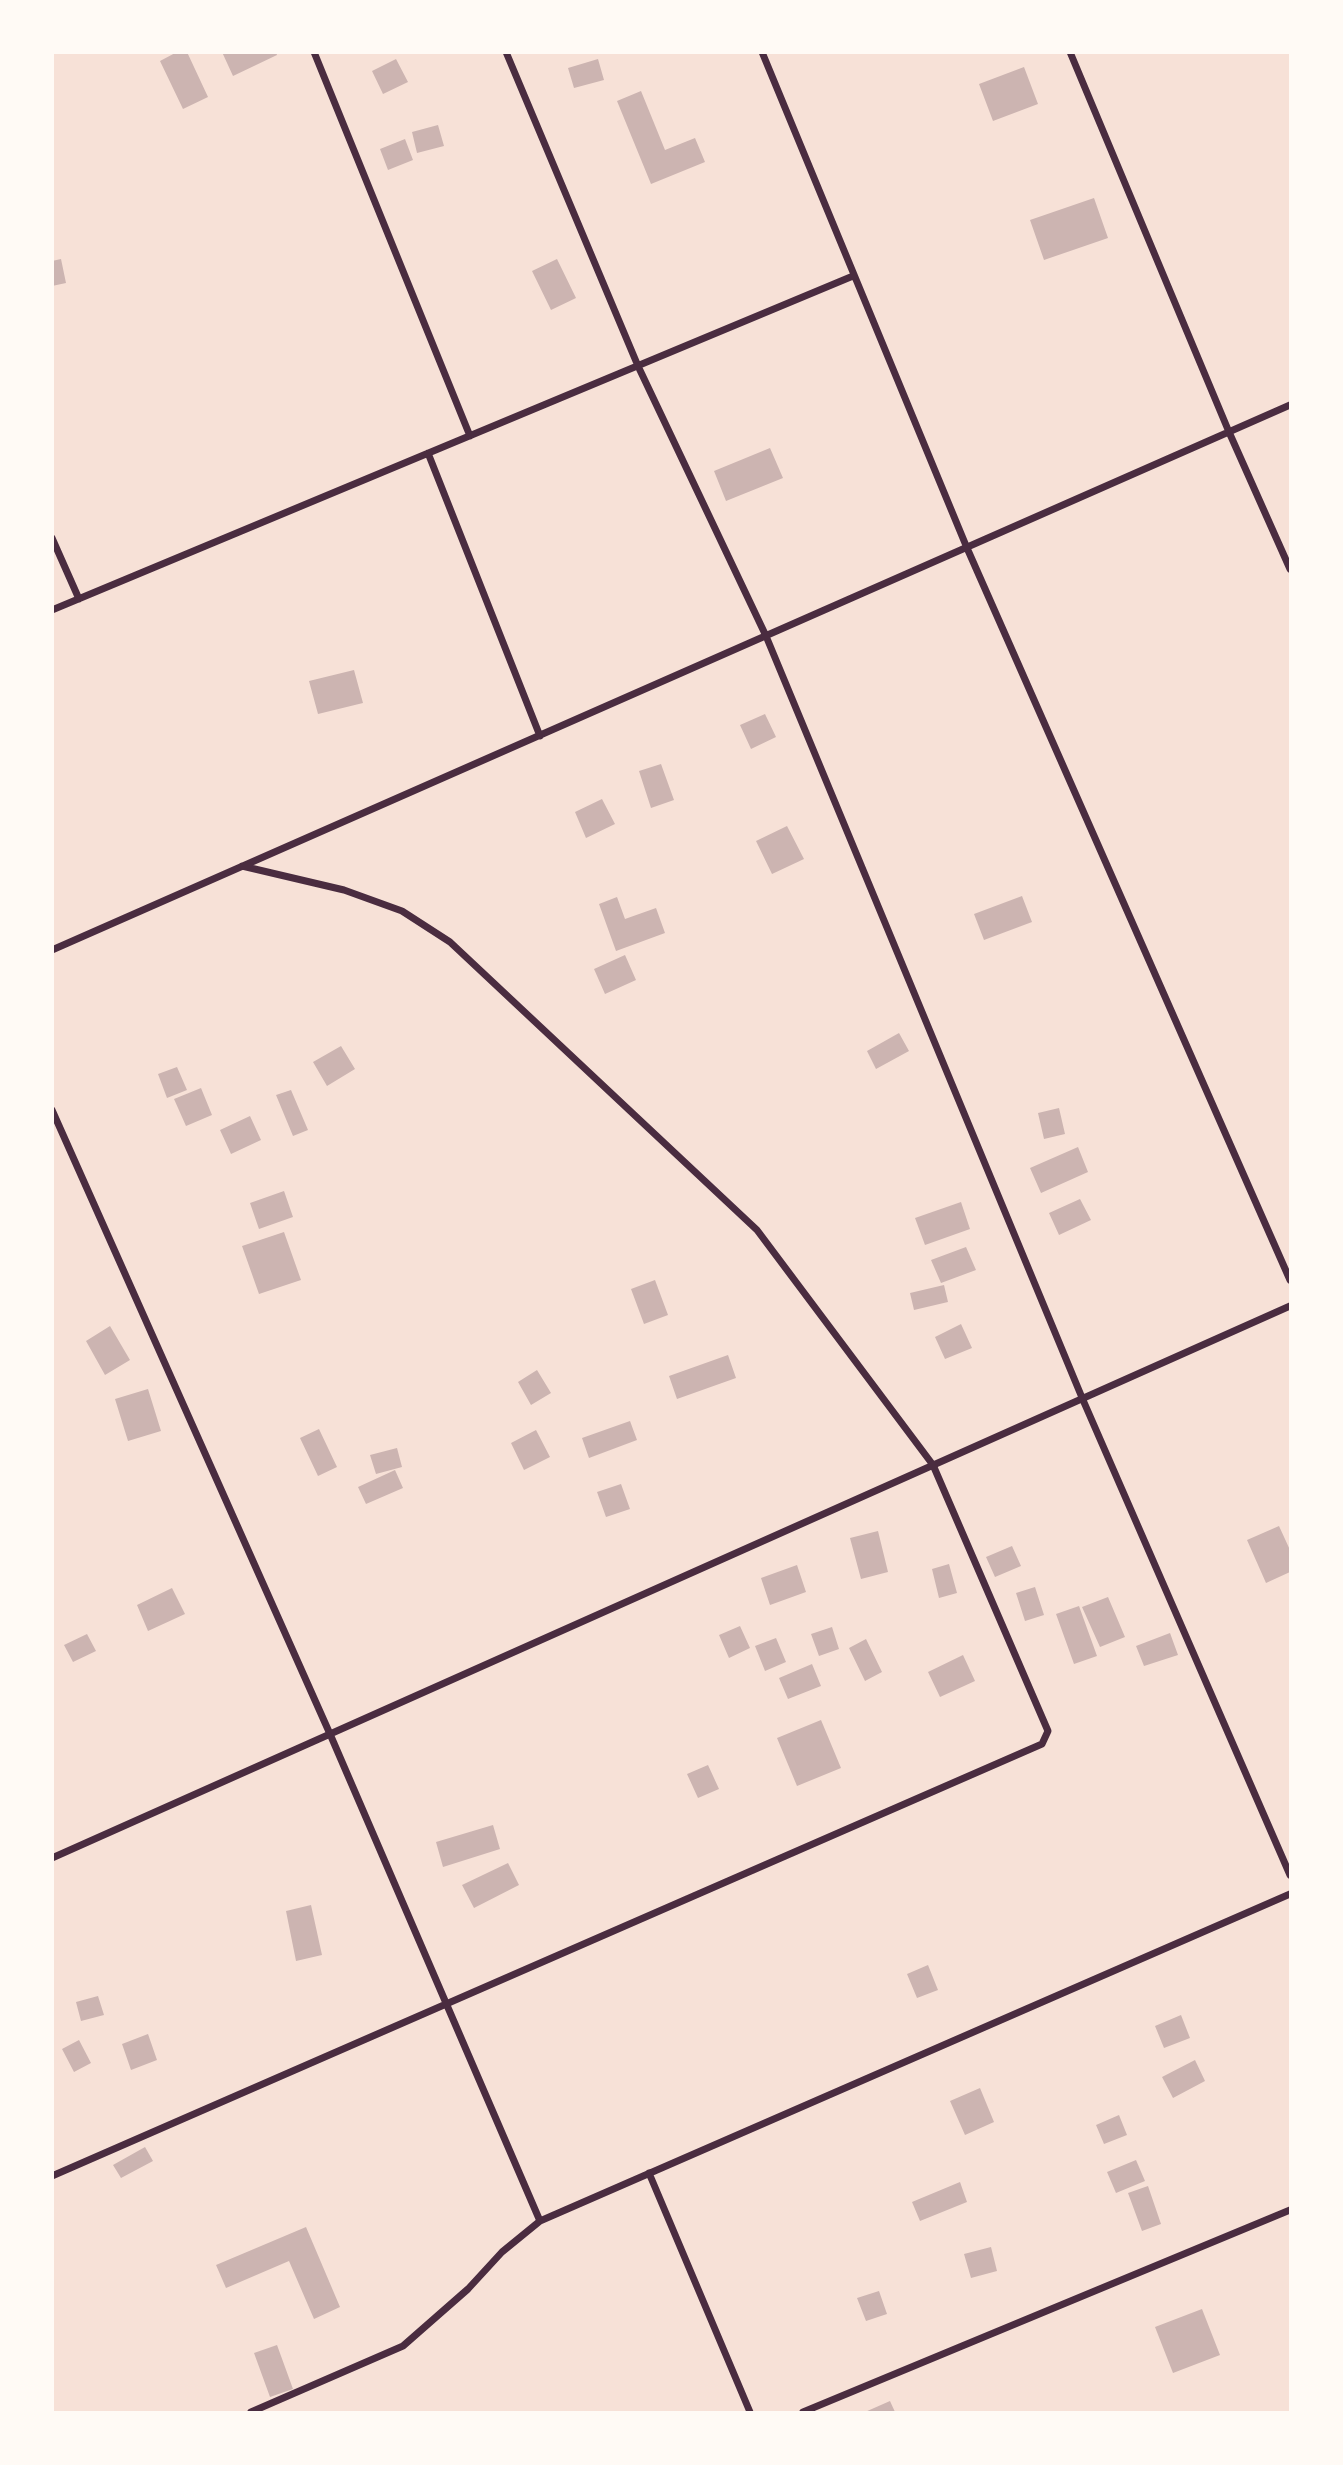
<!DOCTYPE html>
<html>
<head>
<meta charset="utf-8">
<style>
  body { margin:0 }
  #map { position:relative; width:1343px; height:2465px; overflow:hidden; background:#f7e1d7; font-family:Poppins,sans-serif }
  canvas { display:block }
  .frame { position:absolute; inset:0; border:54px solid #fffaf5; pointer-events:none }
</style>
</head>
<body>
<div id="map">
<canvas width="1343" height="2465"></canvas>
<div class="frame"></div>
</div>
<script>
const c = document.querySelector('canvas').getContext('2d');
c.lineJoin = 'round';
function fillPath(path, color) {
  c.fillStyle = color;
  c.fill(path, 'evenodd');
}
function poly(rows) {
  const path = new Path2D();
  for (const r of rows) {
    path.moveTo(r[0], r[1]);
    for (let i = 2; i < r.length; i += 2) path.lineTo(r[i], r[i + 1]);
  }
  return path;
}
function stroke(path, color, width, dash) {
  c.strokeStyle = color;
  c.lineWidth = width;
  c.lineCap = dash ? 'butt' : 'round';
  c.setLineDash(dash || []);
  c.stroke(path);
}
const building = poly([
  [177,52,187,52,208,97,183,109,160,61],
  [222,52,276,52,277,55,233,76],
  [396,59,408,82,383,94,372,71],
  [598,59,604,80,574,88,568,68],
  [1024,67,1038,104,993,121,979,84],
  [641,91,665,150,695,138,705,162,651,184,617,101],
  [438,125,444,146,417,153,412,132],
  [405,139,413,160,388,170,380,149],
  [1094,198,1108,238,1044,260,1030,220],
  [61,259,66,283,52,286,52,261],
  [557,259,576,298,551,310,532,271],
  [770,448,783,478,726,501,714,471],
  [354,670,363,703,318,714,309,681],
  [765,714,776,737,751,749,740,725],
  [661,764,674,800,651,808,639,771],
  [602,799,615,824,586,838,575,812],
  [787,826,804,859,772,874,756,841],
  [1022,896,1032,922,984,940,974,914],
  [617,897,625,919,656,908,665,933,616,951,599,904],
  [625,955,636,980,605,994,594,969],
  [899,1033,909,1051,876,1069,867,1051],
  [341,1046,355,1069,327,1086,313,1062],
  [177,1067,187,1090,167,1098,158,1074],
  [201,1088,212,1115,186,1126,174,1099],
  [291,1090,308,1130,293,1136,276,1095],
  [1059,1108,1065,1134,1044,1139,1038,1113],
  [250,1116,261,1140,231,1154,220,1130],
  [1078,1147,1088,1172,1041,1193,1030,1168],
  [284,1191,293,1217,259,1229,250,1203],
  [1080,1199,1091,1220,1059,1235,1049,1213],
  [961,1202,970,1229,925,1245,915,1218],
  [284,1232,301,1280,259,1294,242,1246],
  [966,1247,976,1270,941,1283,931,1260],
  [655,1280,668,1315,644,1324,631,1289],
  [944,1285,948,1302,914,1310,910,1293],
  [961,1324,972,1348,945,1359,935,1337],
  [110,1326,130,1360,105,1375,86,1341],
  [728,1355,736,1378,677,1399,669,1376],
  [537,1370,551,1393,531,1405,518,1382],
  [148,1389,161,1431,128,1441,115,1399],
  [630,1421,637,1440,589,1458,582,1438],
  [319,1429,337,1467,318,1476,300,1438],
  [536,1430,550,1457,524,1470,511,1443],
  [397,1448,402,1467,376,1474,370,1455],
  [395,1470,403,1488,366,1504,358,1487],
  [621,1484,630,1509,606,1517,597,1492],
  [1279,1526,1290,1550,1290,1572,1266,1583,1247,1540],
  [878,1531,888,1572,861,1579,850,1538],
  [1012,1546,1021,1566,995,1577,986,1557],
  [949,1564,957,1593,939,1598,932,1569],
  [797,1565,806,1592,770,1605,761,1578],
  [1035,1587,1044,1615,1025,1621,1016,1593],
  [172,1588,185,1614,148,1631,137,1605],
  [1108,1597,1125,1637,1100,1647,1082,1607],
  [1079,1606,1097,1656,1074,1664,1056,1614],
  [740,1626,750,1648,729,1658,719,1635],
  [832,1627,839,1649,819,1656,811,1634],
  [1170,1633,1178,1655,1144,1666,1136,1646],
  [87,1634,96,1651,73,1662,64,1645],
  [776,1638,786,1662,765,1671,755,1646],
  [866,1639,882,1672,865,1681,849,1648],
  [963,1655,975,1681,940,1697,928,1672],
  [812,1664,821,1686,788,1699,779,1678],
  [821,1720,841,1768,797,1786,777,1738],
  [708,1765,719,1789,698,1798,687,1774],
  [493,1825,500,1849,443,1867,436,1842],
  [508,1863,519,1885,474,1908,462,1885],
  [311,1905,322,1955,296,1961,286,1911],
  [928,1965,938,1990,917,1998,907,1974],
  [98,1996,104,2015,81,2021,76,2002],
  [1181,2015,1190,2038,1164,2048,1155,2026],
  [148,2034,157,2060,131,2070,122,2044],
  [79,2040,91,2063,74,2072,62,2049],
  [1195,2060,1205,2081,1173,2098,1162,2077],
  [980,2088,994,2122,965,2135,950,2101],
  [1119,2115,1127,2135,1104,2144,1096,2125],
  [145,2147,153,2161,121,2178,113,2165],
  [1136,2160,1145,2181,1116,2193,1107,2172],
  [960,2182,967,2202,920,2221,912,2202],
  [1148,2186,1161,2224,1142,2231,1128,2193],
  [306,2227,340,2307,314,2319,289,2261,226,2288,216,2265],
  [991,2247,997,2271,971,2278,964,2254],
  [879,2291,887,2314,866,2321,857,2298],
  [1202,2309,1220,2355,1173,2373,1155,2327],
  [277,2345,293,2389,270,2397,254,2353],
  [890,2401,895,2412,865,2412]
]);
const minor = poly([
  [314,52,470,436],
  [506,52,638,366,766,636,1083,1400,1290,1875],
  [762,52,967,548,1290,1280],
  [1070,52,1229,432,1290,569],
  [428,453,540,736],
  [52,538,79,599],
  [52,610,853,276],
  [52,950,1290,405],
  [52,1110,330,1734,540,2221],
  [52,1858,1290,1306],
  [649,2173,750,2412],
  [52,2176,1042,1744,1048,1731,933,1465,757,1230,450,942,402,911,344,890,242,866],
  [251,2412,403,2346,468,2289,502,2252,540,2221,1290,1894],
  [803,2412,1290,2210]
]);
fillPath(building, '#ccb4b1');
stroke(minor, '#4a2c40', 7);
</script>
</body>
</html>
